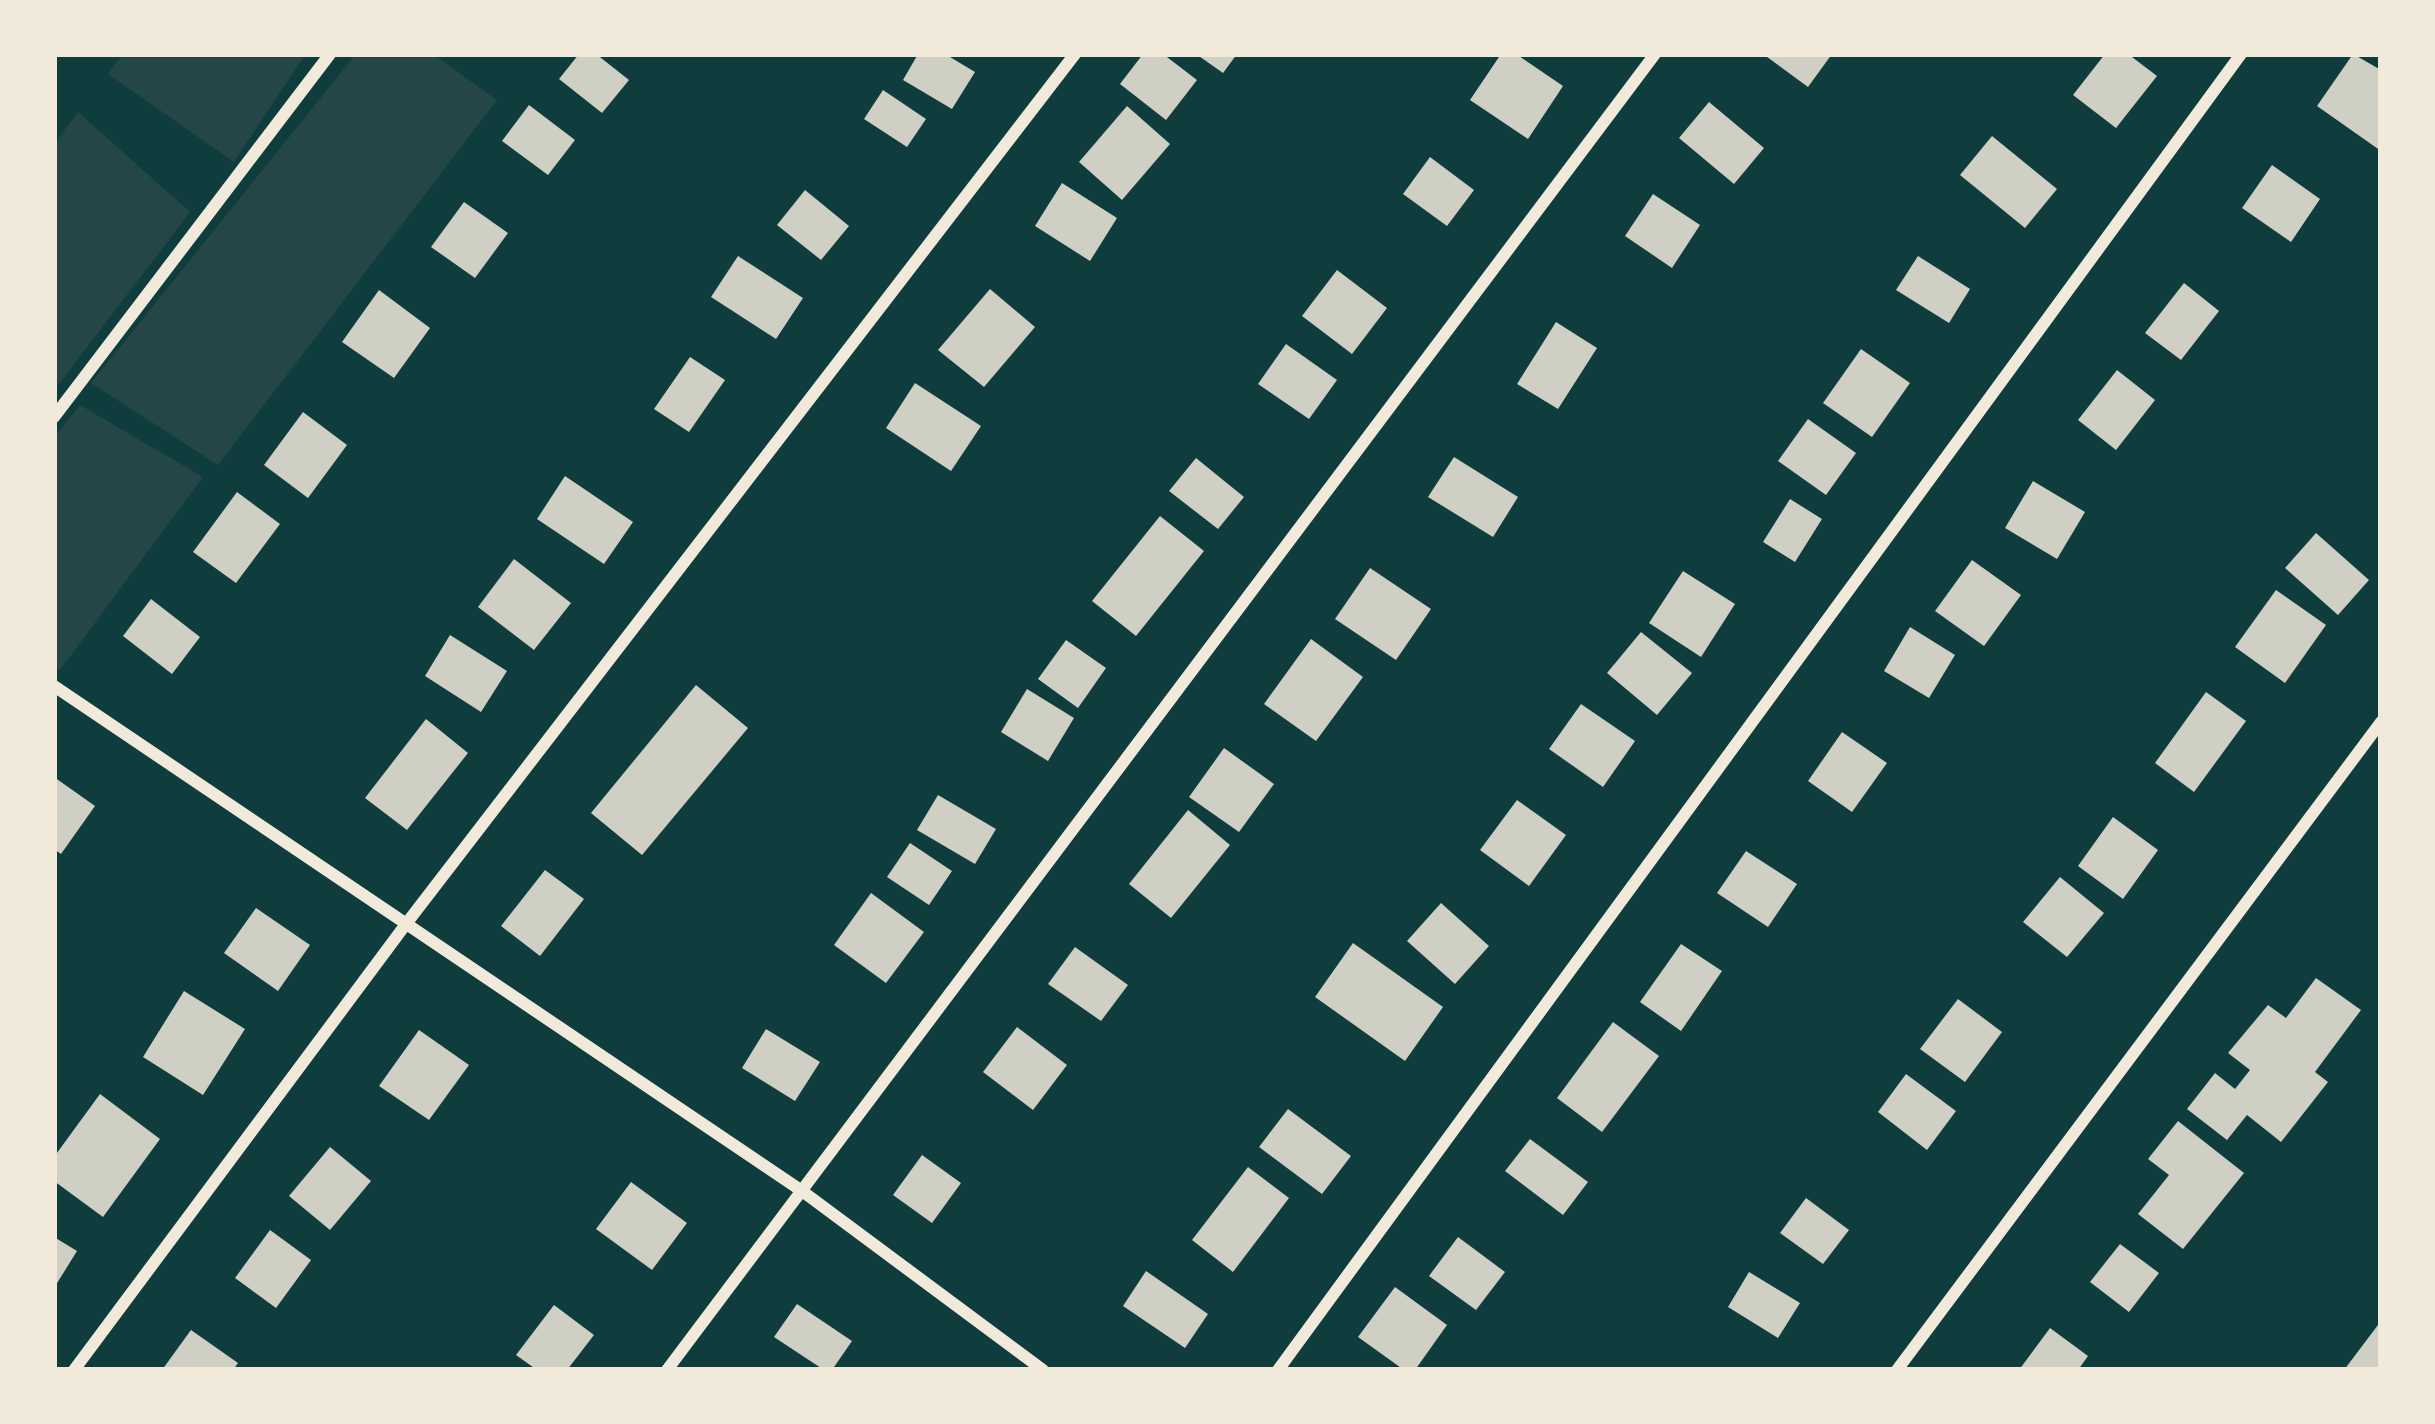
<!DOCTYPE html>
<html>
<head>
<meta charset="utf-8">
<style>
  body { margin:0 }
  #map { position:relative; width:2435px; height:1424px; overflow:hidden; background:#0f3d3e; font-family:"PT Sans Narrow",sans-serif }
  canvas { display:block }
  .frame { position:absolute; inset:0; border:57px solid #f1e9da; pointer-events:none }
</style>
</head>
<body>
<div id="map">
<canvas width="2435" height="1424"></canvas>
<div class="frame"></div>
</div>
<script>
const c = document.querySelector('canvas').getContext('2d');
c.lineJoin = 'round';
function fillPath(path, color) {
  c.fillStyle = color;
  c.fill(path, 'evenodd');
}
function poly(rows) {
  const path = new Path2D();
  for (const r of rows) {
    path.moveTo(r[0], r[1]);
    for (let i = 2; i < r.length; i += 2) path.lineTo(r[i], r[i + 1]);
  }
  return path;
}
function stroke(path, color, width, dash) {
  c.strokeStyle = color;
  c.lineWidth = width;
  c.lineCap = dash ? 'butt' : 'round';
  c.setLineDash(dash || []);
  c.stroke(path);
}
const green = poly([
  [123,54,306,54,234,162,108,74],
  [356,54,433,54,497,100,218,465,91,383],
  [78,112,190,212,56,388,54,144],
  [80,405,203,477,60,670,54,666,54,438]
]);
const building = poly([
  [579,54,596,54,629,80,602,113,559,79],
  [918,54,945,54,975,72,952,109,903,80],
  [1143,54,1163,54,1197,80,1166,120,1120,84],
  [1196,54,1237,54,1223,73],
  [1501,54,1516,54,1563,86,1528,139,1470,100],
  [1763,54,1832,54,1808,87],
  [2105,54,2128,54,2157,76,2116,128,2073,95],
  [2353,54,2381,70,2381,151,2317,106],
  [883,90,926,119,907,147,864,119],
  [1709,102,1764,148,1734,184,1679,138],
  [529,105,575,140,548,175,502,141],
  [1127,106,1170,144,1122,200,1079,162],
  [1992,136,2057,189,2025,228,1960,175],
  [1430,157,1474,190,1447,226,1403,194],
  [2272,165,2320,199,2291,242,2242,208],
  [1062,183,1117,218,1090,261,1035,226],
  [805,190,849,226,821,260,777,225],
  [1653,194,1700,225,1672,268,1625,236],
  [464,202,508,233,475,278,431,247],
  [738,256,803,298,776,339,711,297],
  [1918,256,1970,289,1949,323,1896,290],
  [1337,270,1387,308,1352,354,1302,316],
  [2184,283,2219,311,2181,360,2145,333],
  [990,289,1035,327,984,387,938,350],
  [379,290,430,328,394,378,342,342],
  [1556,322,1597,348,1558,409,1517,384],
  [1286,344,1337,380,1309,419,1258,384],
  [1861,349,1910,383,1872,437,1823,403],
  [690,357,725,380,689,432,654,409],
  [2117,370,2155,400,2116,450,2078,420],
  [915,383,981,426,951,471,886,428],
  [303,412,347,445,308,498,264,465],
  [1808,419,1856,453,1826,495,1778,461],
  [1454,457,1518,497,1493,537,1428,497],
  [1196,458,1244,497,1218,529,1169,491],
  [565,476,633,522,604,564,537,519],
  [2033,481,2085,512,2057,559,2005,528],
  [237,492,280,524,236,583,193,552],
  [1790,499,1822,519,1795,562,1763,542],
  [1160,516,1204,551,1136,636,1092,601],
  [2316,533,2369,580,2338,615,2285,568],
  [514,559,571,603,534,650,478,607],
  [1972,560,2021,595,1984,646,1935,611],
  [1370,568,1431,609,1396,660,1335,619],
  [1683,571,1735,604,1701,657,1649,623],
  [2276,590,2326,625,2285,683,2235,647],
  [151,599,200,637,172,674,123,636],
  [1910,627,1955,655,1929,698,1884,671],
  [1641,632,1692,673,1657,715,1607,673],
  [450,635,507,671,481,712,425,676],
  [1311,639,1363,677,1316,741,1264,704],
  [1066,640,1106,668,1078,708,1038,679],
  [696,685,748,728,642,855,591,813],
  [1027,689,1074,718,1048,761,1001,732],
  [2206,692,2246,721,2194,792,2155,763],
  [1581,704,1635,741,1603,787,1549,749],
  [426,719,468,753,407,830,365,798],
  [1842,732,1887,763,1852,812,1808,781],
  [1224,748,1274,784,1239,832,1189,797],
  [54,777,95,806,61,854,54,849],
  [938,795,996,829,975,864,917,830],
  [1517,800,1566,835,1529,886,1480,850],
  [1188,810,1230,845,1171,918,1129,884],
  [2113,817,2158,850,2123,899,2078,866],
  [910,843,952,871,929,905,887,877],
  [1746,851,1797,884,1768,927,1717,893],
  [545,870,584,899,540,956,501,926],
  [2060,877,2104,913,2067,957,2023,922],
  [871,893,924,932,886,983,834,945],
  [1441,903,1489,946,1455,984,1407,941],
  [256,908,310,945,278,991,224,953],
  [1353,943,1443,1007,1405,1061,1315,997],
  [1681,944,1722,971,1681,1031,1640,1002],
  [1075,947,1128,985,1101,1021,1048,984],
  [2316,978,2361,1010,2315,1072,2328,1082,2281,1142,2247,1115,2227,1140,2187,1109,2215,1073,2235,1089,2250,1070,2228,1053,2268,1005,2286,1018],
  [184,991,245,1029,203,1095,143,1057],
  [1958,999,2002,1032,1965,1082,1920,1049],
  [1613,1022,1659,1056,1602,1132,1557,1098],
  [1017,1027,1067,1065,1033,1110,983,1072],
  [766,1029,820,1062,795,1101,742,1068],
  [419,1030,469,1065,429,1120,379,1086],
  [1906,1074,1956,1111,1927,1150,1878,1112],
  [100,1094,160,1139,103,1217,54,1181,54,1157],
  [1288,1109,1351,1156,1322,1194,1259,1147],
  [2178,1121,2244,1173,2183,1249,2138,1214,2169,1175,2148,1159],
  [1530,1139,1588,1182,1563,1215,1505,1171],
  [330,1147,371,1181,330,1230,289,1196],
  [922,1155,961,1183,932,1223,893,1195],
  [1248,1167,1289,1198,1233,1272,1192,1240],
  [631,1182,687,1223,652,1270,596,1229],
  [1806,1198,1849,1230,1823,1264,1780,1233],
  [270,1230,311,1260,276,1308,235,1278],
  [54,1237,77,1251,54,1288],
  [1458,1237,1505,1272,1476,1310,1429,1276],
  [2120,1244,2159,1273,2129,1312,2090,1282],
  [1146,1271,1208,1314,1185,1348,1123,1306],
  [1749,1272,1800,1303,1778,1338,1728,1307],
  [1395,1287,1447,1325,1415,1370,1404,1370,1358,1337],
  [797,1304,852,1341,832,1370,824,1370,774,1337],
  [554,1305,594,1335,567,1370,537,1370,516,1355],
  [2381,1321,2381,1370,2344,1370],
  [2050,1328,2088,1356,2078,1370,2019,1370],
  [191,1330,238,1363,233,1370,162,1370]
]);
const minor = poly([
  [54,417,330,54],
  [54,686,802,1191,1043,1370],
  [74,1370,406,924,1075,54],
  [667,1370,1655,54],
  [1278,1370,2241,54],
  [1897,1370,2381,722]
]);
fillPath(green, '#244646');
fillPath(building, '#cfcfc3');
stroke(minor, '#f1e9da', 12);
</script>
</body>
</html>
